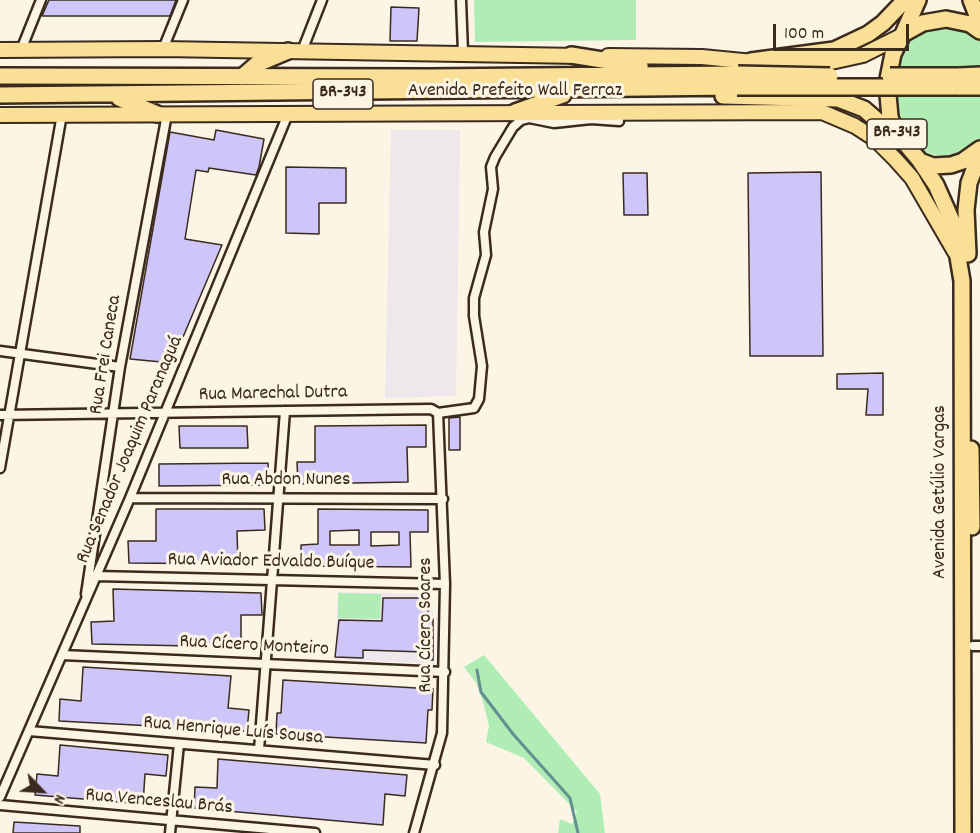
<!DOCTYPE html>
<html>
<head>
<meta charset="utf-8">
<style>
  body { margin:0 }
  #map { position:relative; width:980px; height:833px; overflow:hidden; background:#fcf5e5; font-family:Dekko,sans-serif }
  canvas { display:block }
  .north { position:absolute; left:12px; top:761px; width:60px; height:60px; -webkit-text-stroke:4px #fcf5e5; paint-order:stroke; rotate:115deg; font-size:16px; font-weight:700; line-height:24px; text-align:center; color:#3b2a1e }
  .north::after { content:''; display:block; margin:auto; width:21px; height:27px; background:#3b2a1e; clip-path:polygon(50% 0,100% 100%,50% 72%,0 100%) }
  .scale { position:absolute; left:773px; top:24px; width:136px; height:27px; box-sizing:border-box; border:3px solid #3b2a1e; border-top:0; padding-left:8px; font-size:18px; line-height:21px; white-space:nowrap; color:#3b2a1e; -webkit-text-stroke:4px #fcf5e5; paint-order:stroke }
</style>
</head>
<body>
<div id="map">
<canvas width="980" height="833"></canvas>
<div class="north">N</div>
<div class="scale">100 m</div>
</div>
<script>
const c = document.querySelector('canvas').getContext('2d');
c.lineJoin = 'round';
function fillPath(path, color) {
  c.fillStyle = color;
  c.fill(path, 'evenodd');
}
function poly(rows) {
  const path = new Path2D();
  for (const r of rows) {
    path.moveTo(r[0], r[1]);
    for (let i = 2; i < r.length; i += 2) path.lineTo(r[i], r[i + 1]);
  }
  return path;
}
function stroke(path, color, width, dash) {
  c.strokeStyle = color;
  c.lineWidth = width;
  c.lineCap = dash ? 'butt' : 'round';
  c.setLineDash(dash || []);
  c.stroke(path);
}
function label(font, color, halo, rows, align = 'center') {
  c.font = font + ' Dekko,sans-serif';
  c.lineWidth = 6;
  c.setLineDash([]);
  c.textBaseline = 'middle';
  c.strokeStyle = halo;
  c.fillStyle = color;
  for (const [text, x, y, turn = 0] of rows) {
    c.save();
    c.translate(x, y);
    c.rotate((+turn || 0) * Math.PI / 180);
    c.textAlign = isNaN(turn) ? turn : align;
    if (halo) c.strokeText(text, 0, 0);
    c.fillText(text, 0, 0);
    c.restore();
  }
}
const built = poly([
  [391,130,460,130,456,396,385,398],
  [338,592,432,594,435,664,335,659]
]);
const green = poly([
  [474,0,636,0,636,40,475,42],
  [940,26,955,27,967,31,980,41,980,139,961,155,948,158,924,152,901,128,897,115,894,84,899,56,906,42,916,34],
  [338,593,381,594,380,619,338,618],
  [484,655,600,794,605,833,558,833,560,819,572,824,577,812,524,758,486,742,489,726,483,702,476,683,464,667]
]);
const stream = poly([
  [477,670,481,692,513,734,570,798,578,833]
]);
const building = poly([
  [49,0,176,0,170,16,42,16,49,0],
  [391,7,419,8,417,41,390,41,391,7],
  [216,130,264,139,259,167,256,175,209,168,208,172,196,170,185,239,222,245,172,363,130,359,170,132,214,140,216,130],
  [286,167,346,168,346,203,319,203,319,234,286,233,286,167],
  [821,172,823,356,750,356,748,173,821,172],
  [623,173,647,173,648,215,624,215,623,173],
  [883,373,883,415,866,415,868,389,837,389,837,374,883,373],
  [460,417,460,450,449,450,449,418,460,417],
  [426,425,426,447,407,447,408,482,298,484,297,462,315,462,315,426,426,425],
  [179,426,247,426,248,448,180,448,179,426],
  [268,463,269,485,159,486,159,464,268,463],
  [156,509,264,509,265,530,237,531,238,564,129,563,128,541,156,541,156,509],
  [318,509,428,510,428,532,410,532,411,567,301,566,301,545,318,544,318,509],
  [359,530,359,545,330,545,330,531,359,530],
  [371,532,399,532,399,545,371,546,371,532],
  [113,589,261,593,262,615,241,615,241,647,92,644,91,622,114,621,113,589],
  [383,598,428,598,428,619,433,619,433,660,423,660,424,652,363,650,363,658,335,657,339,620,382,621,383,598],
  [83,667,231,676,228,708,249,710,247,731,59,721,60,699,81,701,83,667],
  [283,680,433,689,432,710,428,710,426,743,276,734,277,713,281,713,283,680],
  [60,745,168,755,166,776,145,774,143,804,35,795,37,774,58,776,60,745],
  [218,759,407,775,405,796,385,794,383,825,194,808,195,787,217,788,218,759],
  [14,822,80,826,80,833,13,833,14,822]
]);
const street = poly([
  [461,0,463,52],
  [163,49,183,0],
  [21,50,41,0],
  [302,51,322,0],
  [0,351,120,367],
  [438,413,474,408,479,399,482,366,474,316,474,298,486,255,484,232,493,189,491,167,495,157,513,127,521,120,529,118,554,123,591,119,619,121],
  [0,415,431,409,438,413],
  [0,468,62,114],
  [130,498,443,499],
  [96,576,445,584],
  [86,594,120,367,167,114],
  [973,646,980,646],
  [62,655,445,672],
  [29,731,435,765],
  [259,750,285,411],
  [0,797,130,498,288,114],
  [0,805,315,833],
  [170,833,179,744],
  [414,833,442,733,445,584,438,413]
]);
const primary = poly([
  [0,50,163,49,580,56],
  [608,56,702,57,784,65,822,64,863,55,901,36],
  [0,115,822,112,855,126,875,139,896,160,912,178,955,252]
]);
const highway = poly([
  [971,0,980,23],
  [980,31,970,24,946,19,923,23,903,34,893,54,887,84,890,117,895,131,920,161,933,166,951,165,963,161,980,149],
  [903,34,918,0],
  [571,55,640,66],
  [751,61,834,50,868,34,883,23,905,0],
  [0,76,429,77,738,74],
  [959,76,980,75],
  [242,77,257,64,288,51],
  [959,87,980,87],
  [0,95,737,87],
  [723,96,838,99,864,109,894,135],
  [119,98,157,114],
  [515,112,563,95],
  [920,161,936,185,952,221,962,281,963,833],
  [968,254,966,210,969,183,980,154],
  [971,449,972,527]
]);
const highwayBridge = poly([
  [738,74,830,76],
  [890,76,959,76],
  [737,87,959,87]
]);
const shields = [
  [343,94,60],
  [897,134,60]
];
const shieldNames = [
  ["BR-343",343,94],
  ["BR-343",897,134]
];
const streetNames = [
  ["Avenida Prefeito Wall Ferraz",515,92],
  ["Rua Frei Caneca",107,355,-81],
  ["Rua Marechal Dutra",273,395,-1],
  ["Rua Senador Joaquim Paranaguá",131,450,-67],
  ["Rua Abdon Nunes",286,481],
  ["Avenida Getúlio Vargas",941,492,-90],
  ["Rua Aviador Edvaldo Buíque",271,563,1],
  ["Rua Cícero Soares",427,625,-90],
  ["Rua Cícero Monteiro",254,647,3],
  ["Rua Henrique Luís Sousa",233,732,5],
  ["Rua Venceslau Brás",159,803,5]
];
fillPath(built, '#eee7eb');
fillPath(green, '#afedb4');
stroke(stream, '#668f91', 3);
fillPath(building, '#cec5f8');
stroke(building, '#3b2a1e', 1.5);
stroke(street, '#3b2a1e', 13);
stroke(primary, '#3b2a1e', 18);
stroke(highway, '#3b2a1e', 20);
stroke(street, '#fcf5e5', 8);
stroke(primary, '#fadf96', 14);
stroke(highway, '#fadf96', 15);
stroke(highwayBridge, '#3b2a1e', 20, []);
stroke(highwayBridge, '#fadf96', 15);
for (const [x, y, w] of shields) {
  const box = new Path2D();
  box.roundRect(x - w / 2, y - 15, w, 30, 4.5);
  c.fillStyle = '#fcf5e5';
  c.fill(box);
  stroke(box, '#3b2a1e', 1.5);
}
label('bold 18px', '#3b2a1e', null, shieldNames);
label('20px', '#3b2a1e', '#fcf5e5', streetNames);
</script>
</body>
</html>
